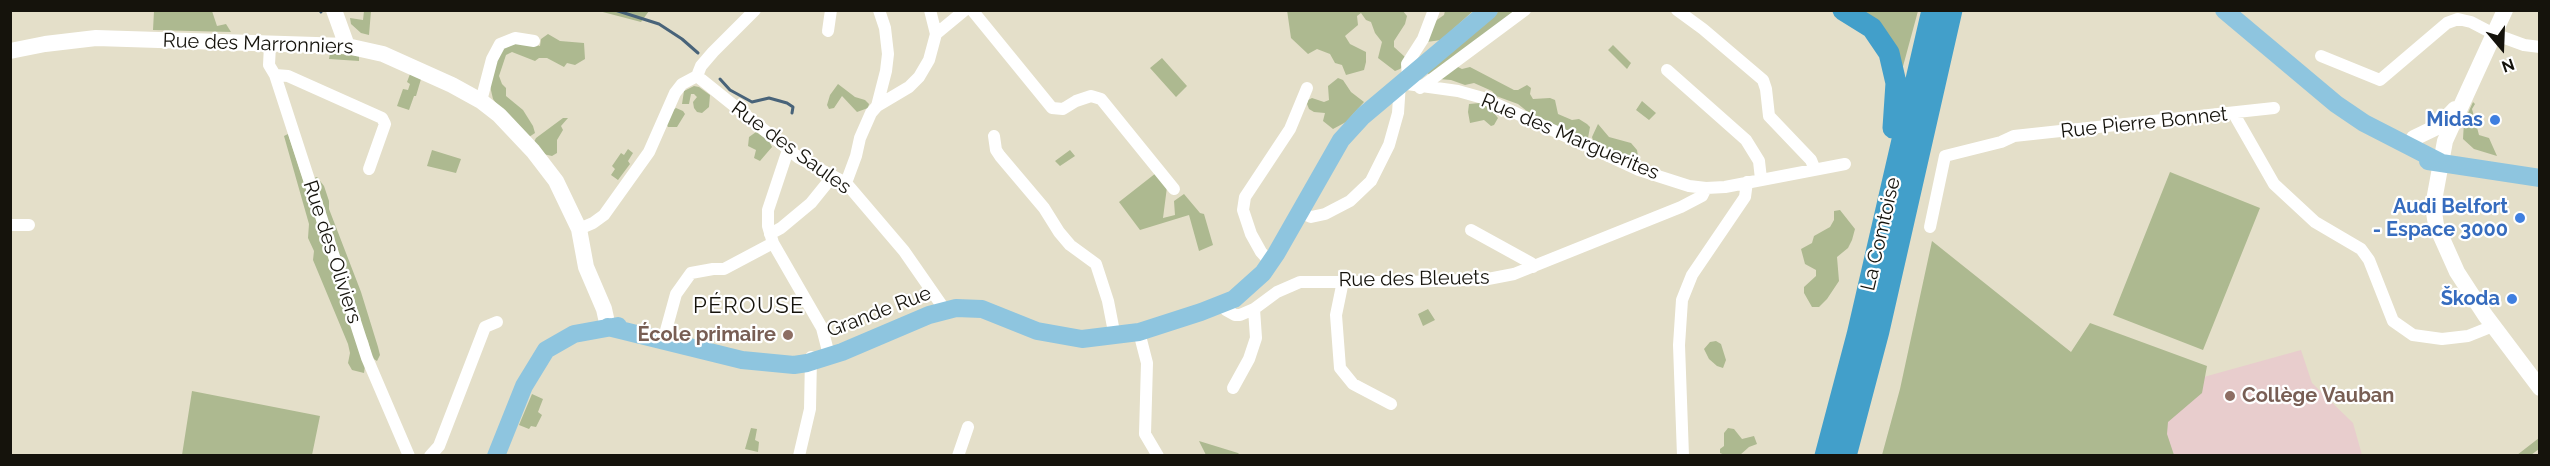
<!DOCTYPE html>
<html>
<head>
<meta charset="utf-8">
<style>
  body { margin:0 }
  #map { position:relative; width:2550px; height:466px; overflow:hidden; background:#e4dfc9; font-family:Raleway,sans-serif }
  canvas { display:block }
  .frame { position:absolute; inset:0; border:12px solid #15130c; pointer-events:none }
  .north { position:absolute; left:2472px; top:18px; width:60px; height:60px; -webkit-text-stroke:4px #fff; paint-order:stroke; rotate:161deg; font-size:16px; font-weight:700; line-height:24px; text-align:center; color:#15130c }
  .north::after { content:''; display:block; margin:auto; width:21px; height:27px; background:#15130c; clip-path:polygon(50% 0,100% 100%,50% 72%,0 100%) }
</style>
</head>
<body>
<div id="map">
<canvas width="2550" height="466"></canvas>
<div class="frame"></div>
<div class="north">N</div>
</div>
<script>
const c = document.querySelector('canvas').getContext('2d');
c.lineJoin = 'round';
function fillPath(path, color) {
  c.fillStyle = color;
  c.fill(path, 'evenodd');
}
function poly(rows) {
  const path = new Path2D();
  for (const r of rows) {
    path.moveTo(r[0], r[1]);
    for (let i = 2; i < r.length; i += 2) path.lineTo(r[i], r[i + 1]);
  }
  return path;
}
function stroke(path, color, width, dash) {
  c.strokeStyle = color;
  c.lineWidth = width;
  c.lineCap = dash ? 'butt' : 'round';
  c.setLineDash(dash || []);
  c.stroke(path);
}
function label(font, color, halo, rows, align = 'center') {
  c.font = font + ' Raleway,sans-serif';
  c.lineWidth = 4.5;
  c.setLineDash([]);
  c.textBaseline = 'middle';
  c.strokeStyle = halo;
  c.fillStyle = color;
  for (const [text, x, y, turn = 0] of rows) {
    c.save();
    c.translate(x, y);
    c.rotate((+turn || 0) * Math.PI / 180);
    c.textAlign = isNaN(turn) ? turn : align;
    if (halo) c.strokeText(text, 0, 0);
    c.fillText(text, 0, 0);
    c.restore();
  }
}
const education = poly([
  [2301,350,2312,383,2353,423,2362,455,2104,455,2074,413]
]);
const green = poly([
  [1287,10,1403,11,1407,16,1405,24,1394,41,1394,47,1405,57,1405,64,1400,69,1395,71,1378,58,1382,42,1375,33,1371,22,1366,20,1361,13,1357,16,1358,25,1345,36,1350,44,1366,52,1366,62,1364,70,1346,75,1342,65,1335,63,1330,54,1317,49,1308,54,1291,38],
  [212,11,217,26,226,24,231,32,153,30,154,11],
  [364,11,371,11,369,35,361,33,351,24,350,18,363,20],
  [599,11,649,10,649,11,641,22],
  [1445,11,1473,11,1441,40,1427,42,1431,24,1444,15],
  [1499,11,1514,11,1447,65,1430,75,1426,72],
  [1854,11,1918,11,1902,70],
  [548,34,560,41,584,43,585,59,575,65,567,63,564,67,547,58,539,58,535,61,512,52,506,55,499,76,502,84,506,88,506,96,523,110,533,126,535,133,529,137,501,110,493,99,490,86,497,53,509,44,525,42,540,46,541,39],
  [1613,45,1631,63,1627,69,1608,50],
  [330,53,359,56,359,61,329,59],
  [1162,58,1187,86,1176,97,1150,68],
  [1456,66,1462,69,1470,67,1514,90,1518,90,1527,85,1531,88,1530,94,1533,99,1550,98,1555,100,1558,114,1572,120,1579,119,1587,124,1590,127,1588,138,1584,141,1528,112,1518,104,1496,96,1492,91,1474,83,1465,85,1451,80,1439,79],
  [410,74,421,79,416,96,414,96,409,110,397,106,403,89,408,90,410,84,407,82],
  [1338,78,1343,80,1351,92,1364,102,1346,122,1333,129,1323,121,1325,113,1314,112,1309,109,1307,104,1308,100,1312,98,1324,102,1329,100,1328,86],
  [838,84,855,97,865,100,869,104,868,108,857,112,842,96,834,108,829,109,827,105,830,95],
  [694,86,699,87,710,95,709,107,702,113,697,112,694,108,693,102,697,97,694,94,691,94,689,104,682,104,684,91],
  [1642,101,1656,113,1649,120,1636,110],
  [2473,102,2475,104,2472,109,2479,135,2489,138,2497,156,2474,149,2463,139,2464,122],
  [1480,103,1489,107,1498,118,1494,125,1491,126,1484,120,1470,123,1468,112,1469,104],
  [676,108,683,111,685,114,677,127,668,127,666,123,671,111],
  [563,118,568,118,561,126,563,130,557,140,557,153,552,156,543,154,534,142,536,138],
  [1598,124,1609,137,1631,143,1637,150,1638,156,1635,160,1631,162,1594,144,1592,137],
  [756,132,769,141,772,147,760,161,754,158,756,150,748,146,749,137],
  [288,134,365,366,364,373,352,370,348,363,350,353,348,344,313,260,314,251,308,238,309,224,284,136],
  [628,149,633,153,628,161,630,164,618,180,611,175,615,169,612,166,621,153,624,155],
  [432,150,461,159,456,173,427,166],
  [1070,150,1075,156,1060,166,1055,161],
  [2170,172,2260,208,2203,350,2113,315],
  [1156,173,1167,187,1163,218,1175,215,1174,201,1184,194,1200,213,1204,214,1213,245,1199,251,1189,215,1140,230,1119,202],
  [317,177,324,186,329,201,329,209,361,292,378,347,380,355,377,361,372,358,368,341,356,318,353,295,345,284,311,179],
  [1840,210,1855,229,1852,240,1848,248,1837,257,1839,281,1827,299,1819,307,1812,307,1804,293,1804,287,1816,276,1816,270,1805,264,1801,249,1812,243,1814,236,1830,227,1834,220,1834,211],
  [1932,241,2071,352,2090,323,2207,366,2202,393,2168,422,2167,434,2174,455,1882,455,1900,389],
  [1428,309,1435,320,1423,326,1418,314],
  [1716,341,1721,344,1726,360,1723,368,1717,366,1709,359,1704,349,1710,342],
  [192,391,320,416,312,455,182,455],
  [532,394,543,399,538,412,542,415,536,427,531,426,529,429,519,425],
  [751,428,757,429,755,440,759,442,758,452,745,449],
  [1728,428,1734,429,1742,439,1754,436,1757,444,1749,447,1740,455,1725,455,1720,453,1720,449,1724,446,1724,433],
  [2539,438,2539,449,2531,455,2517,455],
  [1199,441,1238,453,1240,455,1206,455]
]);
const stream = poly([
  [320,10,321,12],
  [615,10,659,24,682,39,698,53],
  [720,79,730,90,752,102,769,98,787,103,793,107,792,113]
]);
const street = poly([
  [972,10,1052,108,1063,109,1076,101,1091,96,1101,99,1174,189],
  [1677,10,1703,29,1763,80,1766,89,1769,116,1811,160,1815,170],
  [828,31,831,10],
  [936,34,965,10],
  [270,45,269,65,275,75,367,358,409,456],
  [2321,56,2380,80,2447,23,2458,19,2471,22,2494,34,2524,45,2540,47],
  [1667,70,1746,140,1759,161,1761,179],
  [275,75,288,76,382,118,385,124,369,169],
  [697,76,799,158,846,183,904,251,945,310],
  [697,76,701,66,713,52,755,10],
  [1408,76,1407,64,1423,39,1434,10],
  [1420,88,1525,10],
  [481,101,492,59,500,44,515,38,534,41],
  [877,106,886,71,888,54,885,28,879,10],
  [2234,114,2274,184,2315,222,2361,249,2369,260,2393,321,2413,335,2442,339,2468,336,2493,326],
  [994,136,996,150,1000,156,1044,208,1059,232,1070,245,1096,264,1108,301,1115,337],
  [788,150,768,210,768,226,773,243,822,328,829,355],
  [846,183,856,156,860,138,871,113,877,106,909,87,919,77,929,60,936,34,930,10],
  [1299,212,1311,217,1325,214,1350,201,1371,181,1389,145,1398,113,1400,83,1458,91,1483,98,1639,170,1689,186,1706,188,1725,187,1845,164],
  [10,225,29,225],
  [1930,227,1945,156,2001,142,2014,136,2274,108],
  [579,229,593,223,604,215,649,152,675,93,682,84,697,76],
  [1471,230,1531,263,1533,267],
  [770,234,781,228,811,203,832,177],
  [1271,263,1261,252,1251,234,1243,210,1245,197,1290,129,1307,88],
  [1343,281,1336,315,1340,368,1353,384,1391,404],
  [1221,305,1226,310,1235,315,1240,315,1254,309,1277,292,1300,282,1409,282,1488,279,1514,274,1681,207,1702,196,1706,188],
  [1139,332,1147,363,1145,434,1158,456],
  [665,334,676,294,691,273,713,269,724,269,773,243],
  [1233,388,1249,359,1256,338,1254,309],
  [430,456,439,446,485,327,497,322],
  [799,456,810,409,811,357],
  [958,456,968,427],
  [1683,456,1679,345,1682,300,1692,275,1745,197,1747,182]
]);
const secondary = poly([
  [334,10,347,46],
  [2505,10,2445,141,2433,206,2436,225,2457,272,2485,315,2540,388],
  [10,51,45,44,96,38,347,46,383,54,452,85,481,101,499,115,533,151,556,181,579,229,586,267,604,309,608,327],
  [2414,138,2439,126,2455,109]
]);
const primary = poly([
  [2224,10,2336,104,2364,123,2440,162],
  [2428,161,2540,178],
  [608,327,742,360,794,365,807,363,842,352,929,315,956,308,982,309,1037,331,1082,339,1139,332,1201,312,1234,299,1263,273,1276,254,1341,140,1363,116,1489,10],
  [496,456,524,386,546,350,574,334,618,326]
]);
const highway = poly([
  [1843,10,1872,28,1889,53,1896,83,1893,128],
  [1825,456,1857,335,1932,10],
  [1846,456,1879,331,1952,10]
]);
const markers = [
  [2495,120,6,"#3f7fe0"],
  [2520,218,6,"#3f7fe0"],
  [2512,299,6,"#3f7fe0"],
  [788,335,6,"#8d6e63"],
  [2230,396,6,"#8d6e63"]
];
const streetNames = [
  ["Rue des Marronniers",258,44,2],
  ["Rue Pierre Bonnet",2144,123,-6],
  ["Rue des Marguerites",1570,137,23],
  ["Rue des Saules",791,148,36],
  ["La Comtoise",1881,234,-77],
  ["Rue des Oliviers",332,252,72],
  ["Rue des Bleuets",1414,279,-1],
  ["Grande Rue",879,312,-21]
];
const shopNames = [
  ["Midas",2483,120],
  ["Audi Belfort",2508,207],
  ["- Espace 3000",2508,230],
  ["Škoda",2500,299]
];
const educationNames = [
  ["École primaire",776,335],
  ["Collège Vauban",2242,396,"left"]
];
const quarterNames = [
  ["PÉROUSE",749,306]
];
fillPath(education, '#e8cdcd');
fillPath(green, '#adb990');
stroke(stream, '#486379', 3);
stroke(street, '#fff', 12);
stroke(secondary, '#fff', 16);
stroke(primary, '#8ec5df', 18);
stroke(highway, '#429fca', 21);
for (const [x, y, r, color] of markers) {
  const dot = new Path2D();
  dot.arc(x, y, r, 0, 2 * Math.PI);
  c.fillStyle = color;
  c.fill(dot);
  stroke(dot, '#fff', 2);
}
label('20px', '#15130c', '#fff', streetNames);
label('bold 20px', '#366cbe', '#fff', shopNames, 'right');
label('bold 20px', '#785e54', '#fff', educationNames, 'right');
c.letterSpacing = '1.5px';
label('22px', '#15130c', '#fff', quarterNames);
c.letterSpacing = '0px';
</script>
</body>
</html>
